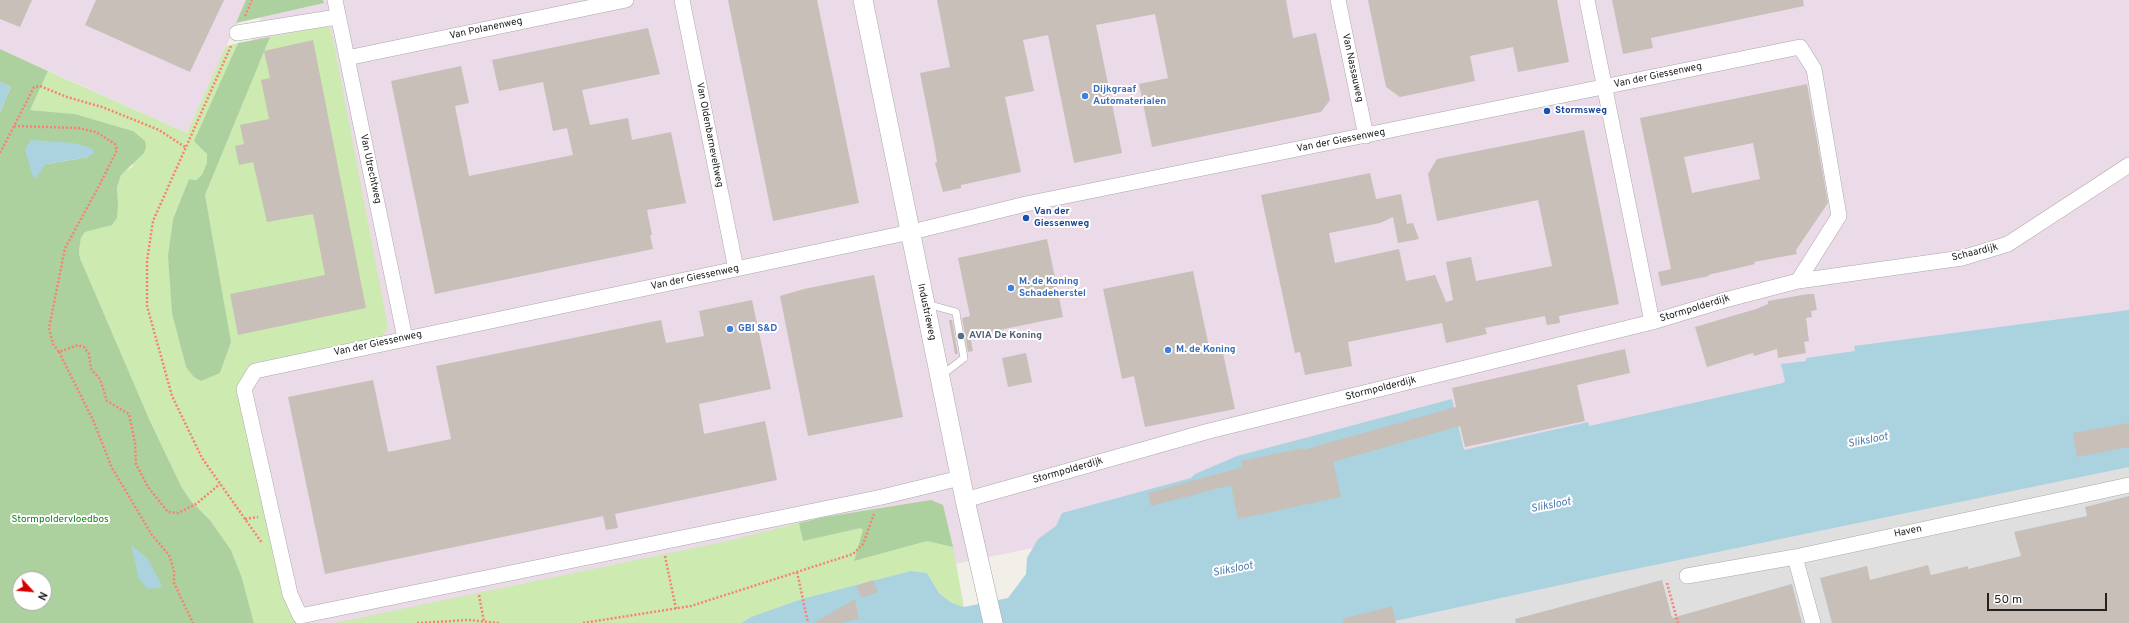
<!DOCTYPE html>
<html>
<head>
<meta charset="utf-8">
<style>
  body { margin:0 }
  #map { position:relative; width:2129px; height:623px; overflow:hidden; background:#f2efe9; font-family:Overpass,sans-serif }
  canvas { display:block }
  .north { position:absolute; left:12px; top:571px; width:40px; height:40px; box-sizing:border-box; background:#fff; border:1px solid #a7a7a7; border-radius:50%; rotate:116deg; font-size:11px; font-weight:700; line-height:16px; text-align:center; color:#222 }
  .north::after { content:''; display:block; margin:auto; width:14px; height:18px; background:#d40000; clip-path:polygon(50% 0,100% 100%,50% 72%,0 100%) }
  .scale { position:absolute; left:1987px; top:593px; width:120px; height:18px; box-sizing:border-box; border:2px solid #222; border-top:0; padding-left:5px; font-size:12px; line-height:14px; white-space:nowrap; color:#222; -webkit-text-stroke:3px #fff; paint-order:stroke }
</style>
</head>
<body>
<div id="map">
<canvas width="2129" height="623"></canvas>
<div class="north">N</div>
<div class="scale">50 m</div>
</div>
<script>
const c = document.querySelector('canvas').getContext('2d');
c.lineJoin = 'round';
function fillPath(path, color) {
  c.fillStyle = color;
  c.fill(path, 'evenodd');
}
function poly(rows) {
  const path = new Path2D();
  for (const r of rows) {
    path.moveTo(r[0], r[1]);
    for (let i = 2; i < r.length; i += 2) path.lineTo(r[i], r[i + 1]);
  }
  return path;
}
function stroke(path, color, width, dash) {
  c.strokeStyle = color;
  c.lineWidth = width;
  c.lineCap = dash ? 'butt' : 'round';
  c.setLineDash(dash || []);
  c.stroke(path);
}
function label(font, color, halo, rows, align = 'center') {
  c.font = font + ' Overpass,sans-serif';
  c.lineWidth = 4;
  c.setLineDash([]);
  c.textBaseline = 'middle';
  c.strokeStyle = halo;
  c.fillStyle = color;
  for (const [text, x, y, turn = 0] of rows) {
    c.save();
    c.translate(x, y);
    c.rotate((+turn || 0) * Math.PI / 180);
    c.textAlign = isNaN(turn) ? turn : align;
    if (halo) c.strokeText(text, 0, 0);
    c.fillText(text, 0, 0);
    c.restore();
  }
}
const residential = poly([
  [2129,449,2129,623,1273,623]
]);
const industrial = poly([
  [0,0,251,0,232,34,187,133,0,49],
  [268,0,2129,0,2129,316,1285,497,865,582,649,623,261,623,194,187]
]);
const grass = poly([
  [323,27,330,28,333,38,388,327,383,336,258,362,248,367,243,377,243,412,276,566,289,610,297,618,306,623,254,623,242,578,231,550,210,520,191,501,181,486,150,421,80,258,79,251,81,238,85,232,98,228,118,204,117,187,121,174,133,166,133,131,75,114,29,110,48,71,187,133,226,46,238,43,224,76,200,146,207,154,208,163,202,175,196,180,189,179,173,219,169,256,172,314,186,367,220,373,231,342,205,195,270,37],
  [799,523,803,541,861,528,864,530,854,561,927,541,953,547,964,607,952,603,939,593,927,573,751,617,741,623,334,623,732,540]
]);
const forest = poly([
  [246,0,323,0,324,3,236,23],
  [270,37,205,195,231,342,220,373,201,381,194,377,186,367,172,314,168,256,173,219,189,179,196,180,202,175,207,163,207,154,194,141,238,43],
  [0,49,48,71,30,110,75,114,133,131,145,141,146,147,144,153,121,175,117,187,118,204,117,218,112,225,85,232,81,238,79,251,80,258,150,421,181,486,191,501,210,520,231,550,242,578,254,623,0,623,0,112,11,87,0,82],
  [26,154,88,157,46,164],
  [20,579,44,579,44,603,20,603],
  [931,500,943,505,953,547,927,541,854,561,863,530,861,528,803,541,799,523,825,517]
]);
const water = poly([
  [0,82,11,87,0,112],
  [31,140,73,143,92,148,94,153,88,157,46,164,35,179,32,174,25,149],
  [2129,310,2129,467,1611,574,1386,623,741,623,751,617,802,599,911,571,927,573,939,593,952,603,964,607,1008,598,1026,574,1027,558,1038,539,1056,526,1062,513,1191,478,1195,474,1237,456,1452,399,1464,450,1588,422,1589,426,1783,383,1785,381,1781,364,1806,361,1806,358,1855,351,1854,346],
  [131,545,148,559,162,586,159,588,148,589,139,579]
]);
const building = poly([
  [0,0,32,0,20,27,0,19],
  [96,0,224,0,190,72,85,25],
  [728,0,817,0,859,203,773,221],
  [937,0,1286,0,1293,38,1316,33,1330,100,1321,112,1152,147,1139,84,1168,78,1155,14,1096,25,1122,153,1074,163,1048,35,1023,40,1034,91,1005,97,1021,172,961,185,961,188,943,192,935,163,937,162,935,149,920,73,950,67],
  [1368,0,1557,0,1569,62,1518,72,1513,47,1470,56,1475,81,1400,97,1386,87],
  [1612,0,1803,0,1804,6,1651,38,1653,48,1623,54],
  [648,28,660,74,582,90,590,125,628,118,632,140,671,132,686,203,647,210,652,235,650,235,653,249,435,294,391,81,461,66,469,103,455,106,469,176,573,155,567,128,553,131,543,82,499,91,492,60],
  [313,40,366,308,238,335,230,294,325,275,313,214,267,222,253,162,239,165,235,146,244,144,240,125,269,119,261,80,270,78,264,51],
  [1807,84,1828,203,1796,250,1797,254,1754,262,1755,264,1708,275,1709,276,1661,286,1658,272,1671,269,1640,118],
  [1753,143,1760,179,1692,193,1684,157],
  [1584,130,1619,304,1559,316,1560,323,1547,325,1545,316,1485,328,1487,334,1446,343,1442,323,1348,342,1352,366,1305,375,1300,352,1295,353,1261,195,1370,173,1376,199,1401,194,1407,224,1413,223,1419,239,1398,243,1393,217,1380,223,1329,233,1335,263,1399,249,1406,281,1435,275,1446,302,1453,300,1446,262,1471,257,1476,281,1552,266,1538,200,1437,221,1428,174,1437,159],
  [1047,239,1063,317,970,336,973,351,968,352,962,318,970,316,958,258],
  [1193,271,1209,347,1221,344,1235,409,1145,427,1134,376,1122,379,1103,289],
  [874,275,903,417,808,436,780,296,804,289],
  [1808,294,1814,294,1817,310,1811,311,1812,317,1806,318,1809,341,1804,342,1806,353,1778,358,1777,349,1754,356,1753,353,1707,367,1695,327,1756,309,1768,304,1768,301],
  [752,300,771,389,699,404,704,434,765,421,777,480,615,514,618,528,606,530,603,516,325,574,288,397,373,380,388,452,417,446,451,439,436,366,661,320,666,343,704,336,699,311],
  [949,320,952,320,958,354,955,354],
  [1625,349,1630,373,1577,385,1585,421,1465,447,1460,426,1333,462,1341,497,1238,519,1231,485,1151,506,1148,493,1243,467,1241,461,1303,448,1303,450,1456,407,1452,388],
  [1026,353,1032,382,1008,387,1002,358],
  [2129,423,2129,447,2077,457,2073,433],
  [2129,496,2129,623,1832,623,1820,578,1867,566,1870,580,1928,565,1931,575,1968,566,1968,569,2021,556,2014,532,2087,516,2085,507],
  [873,580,878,592,862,598,856,586],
  [1662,580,1672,618,1792,584,1802,623,1516,623,1515,619],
  [855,599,859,619,840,623,814,623],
  [1392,606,1396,623,1343,623,1343,619]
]);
const path = poly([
  [245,16,252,0],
  [231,46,153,221,147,261,147,306,172,396,202,458,262,543],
  [185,147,159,130,102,107,67,97,40,86,34,87,14,126,78,128,96,132,115,144,117,150,99,186,65,248,49,328,53,344,59,352,78,345,84,347,89,354,91,369,100,379,107,401,129,414,135,443,136,464,148,487,168,512,178,513,196,504,220,484],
  [0,153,14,126],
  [59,352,93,420,112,468,152,535,169,555,174,571,174,583,193,623],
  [245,519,258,517],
  [665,556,676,609],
  [797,572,808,623],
  [1667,583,1678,623],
  [479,595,484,622],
  [417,623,469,620,499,623],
  [583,623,691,606,853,554,863,544,874,514]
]);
const service = poly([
  [927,304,956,312,957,319,964,358,942,375]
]);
const minor = poly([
  [335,0,405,338],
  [682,0,736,269],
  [1338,0,1366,136],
  [1587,0,1652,322],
  [237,33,337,17],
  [347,58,626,0],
  [960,478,882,497,300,616,290,594,244,389,255,371,920,230,1026,204,1800,47,1814,69,1839,216,1798,281],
  [965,500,1209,431,1652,322,1725,300,1798,281,1962,258,2008,244,2129,165],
  [1795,557,1813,623],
  [1687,576,1795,557,2129,485]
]);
const tertiary = poly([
  [863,0,965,500,993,623]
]);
const markers = [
  [1085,96,4,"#3f7fe0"],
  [1547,111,4,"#1a4fb4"],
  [1026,218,4,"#1a4fb4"],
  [1011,288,4,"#3f7fe0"],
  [730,329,4,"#3f7fe0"],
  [961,336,4,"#5c6f8a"],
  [1168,350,4,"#3f7fe0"]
];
const streetNames = [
  ["Van Polanenweg",486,29,-12],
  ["Van Nassauweg",1352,68,78],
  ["Van der Giessenweg",1658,76,-12],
  ["Van Oldenbarneveltweg",709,135,79],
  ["Van der Giessenweg",1341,141,-11],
  ["Van Utrechtweg",370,169,78],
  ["Schaardijk",1975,253,-14],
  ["Van der Giessenweg",695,278,-12],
  ["Stormpolderdijk",1695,309,-17],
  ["Industrieweg",926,312,78],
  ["Van der Giessenweg",378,344,-12],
  ["Stormpolderdijk",1381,389,-14],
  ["Stormpolderdijk",1068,471,-16],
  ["Haven",1908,532,-12]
];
const shopNames = [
  ["Dijkgraaf",1093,90],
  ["Automaterialen",1093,102],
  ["M. de Koning",1019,282],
  ["Schadeherstel",1019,294],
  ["GBI S&D",738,329],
  ["M. de Koning",1176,350]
];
const transitNames = [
  ["Stormsweg",1555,111],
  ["Van der",1034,212],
  ["Giessenweg",1034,224]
];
const serviceNames = [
  ["AVIA De Koning",969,336]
];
const parkNames = [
  ["Stormpoldervloedbos",60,520]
];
const waterNames = [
  ["Sliksloot",1868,441,-11],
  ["Sliksloot",1551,506,-11],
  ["Sliksloot",1233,570,-11]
];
fillPath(residential, '#e0dfdf');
fillPath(industrial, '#ebdbe8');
fillPath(grass, '#cdebb0');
fillPath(forest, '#add19e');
fillPath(water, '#aad3df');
fillPath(building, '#c7bfb8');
stroke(service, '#a9a9a9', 8);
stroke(minor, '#a9a9a9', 16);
stroke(tertiary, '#a9a9a9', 20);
stroke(path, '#fa8072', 2.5, [2, 2]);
stroke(service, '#fff', 7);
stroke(minor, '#fff', 15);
stroke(tertiary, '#fff', 19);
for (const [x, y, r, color] of markers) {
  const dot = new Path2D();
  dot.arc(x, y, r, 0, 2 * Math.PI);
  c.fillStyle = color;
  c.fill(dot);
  stroke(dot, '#fff', 1.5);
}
label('10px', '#222', '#fff', streetNames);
label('bold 10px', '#366cbe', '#fff', shopNames, 'left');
label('bold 10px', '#164399', '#fff', transitNames, 'left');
label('bold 10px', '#4e5e75', '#fff', serviceNames, 'left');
label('10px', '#0c8416', '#fff', parkNames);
label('italic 11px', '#4a7aab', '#fff', waterNames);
</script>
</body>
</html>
